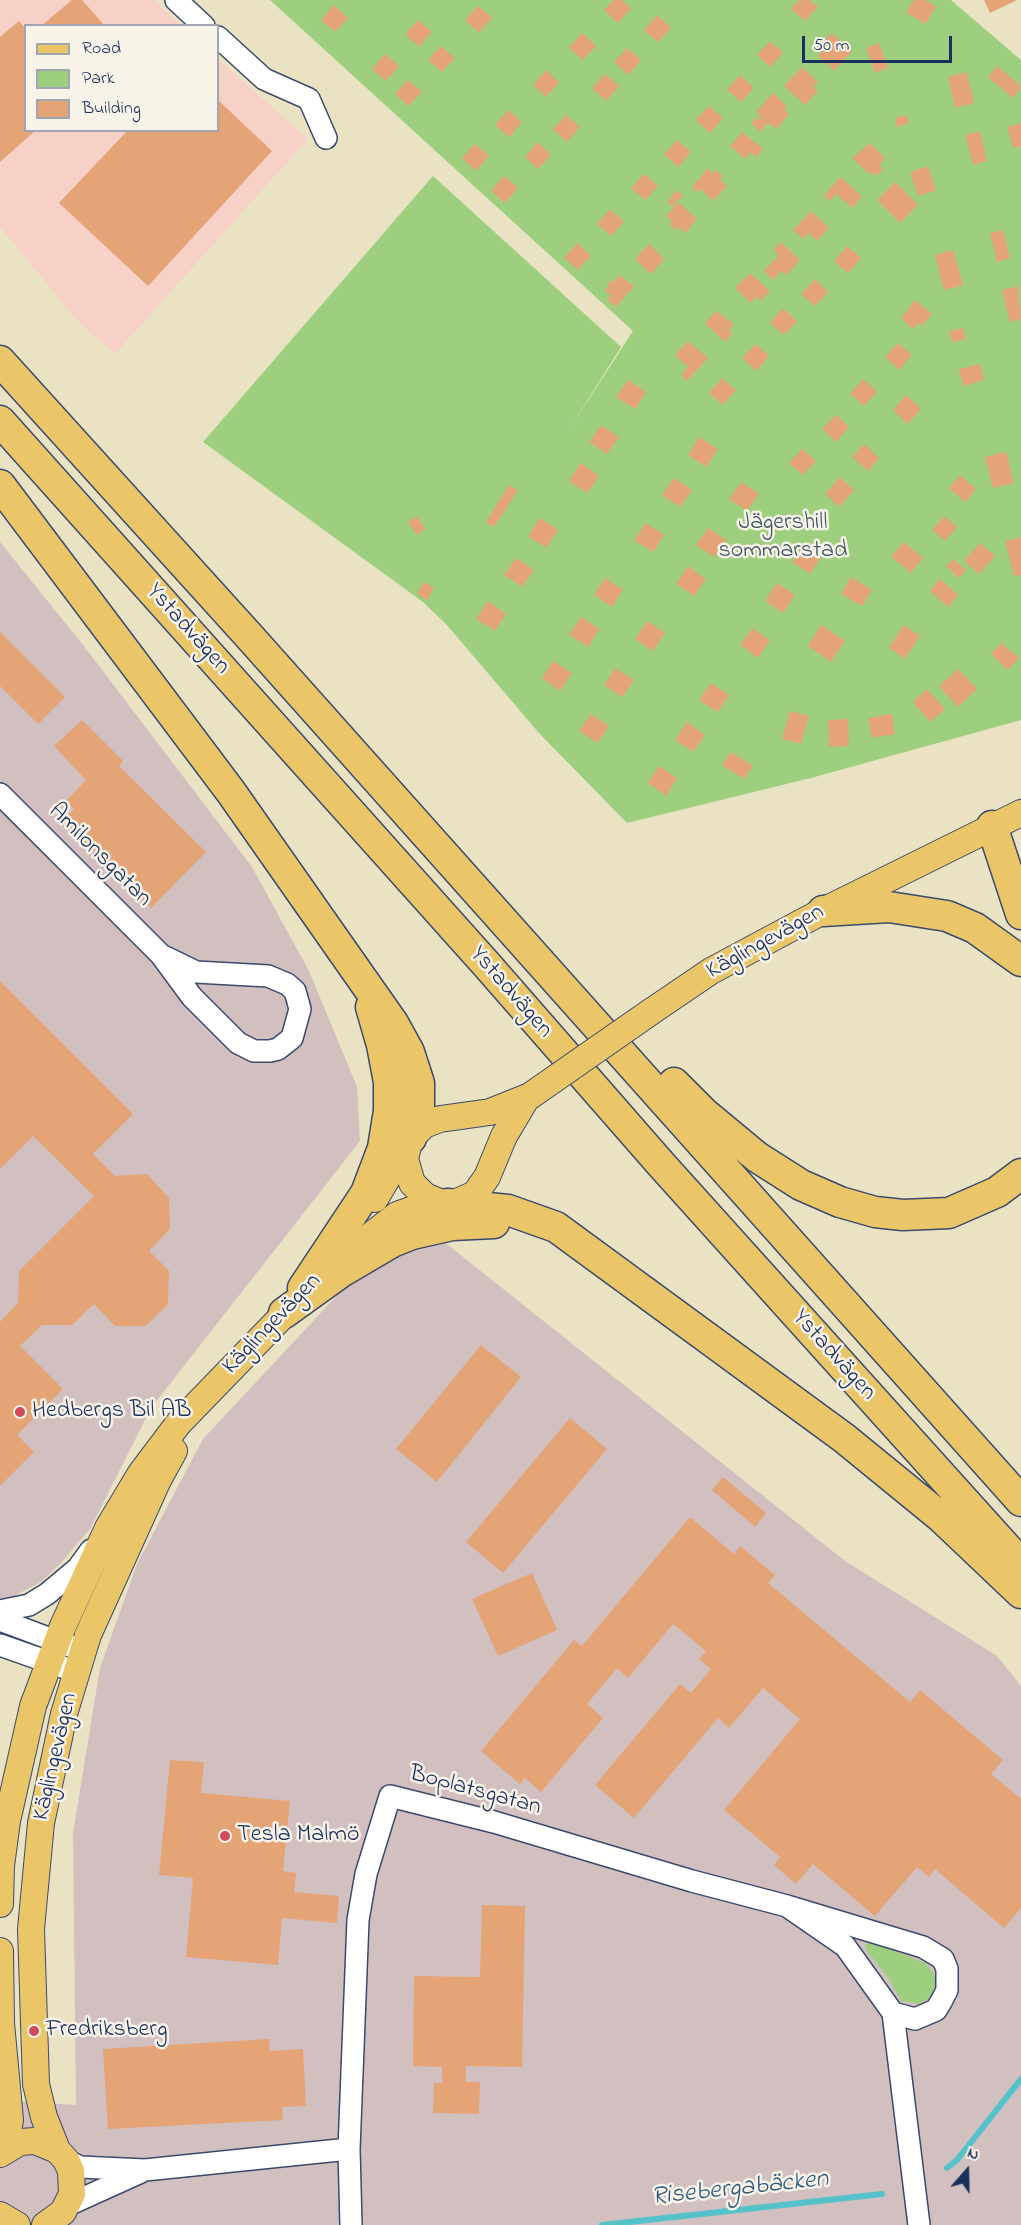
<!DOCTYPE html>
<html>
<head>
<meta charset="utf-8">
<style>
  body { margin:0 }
  #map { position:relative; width:1021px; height:2225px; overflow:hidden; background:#e9e3c3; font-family:"Indie Flower",sans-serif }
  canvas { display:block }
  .legend { position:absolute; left:24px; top:24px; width:195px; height:108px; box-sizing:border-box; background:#f7f3e8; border:2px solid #9fa5b1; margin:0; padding:8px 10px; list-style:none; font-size:18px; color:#1b2f5e }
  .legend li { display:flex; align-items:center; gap:12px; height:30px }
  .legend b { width:30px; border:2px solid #9fa5b1 }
  .north { position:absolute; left:937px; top:2141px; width:60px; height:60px; -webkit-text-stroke:4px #f7f3e8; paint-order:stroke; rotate:20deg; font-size:16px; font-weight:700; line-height:24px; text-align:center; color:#1b2f5e }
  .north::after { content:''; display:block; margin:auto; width:21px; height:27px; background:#1b2f5e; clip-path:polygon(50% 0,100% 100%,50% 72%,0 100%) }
  .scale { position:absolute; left:802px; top:36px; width:150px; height:27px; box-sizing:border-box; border:3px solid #1b2f5e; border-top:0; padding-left:8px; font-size:18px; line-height:21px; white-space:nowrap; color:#1b2f5e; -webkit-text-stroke:4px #f7f3e8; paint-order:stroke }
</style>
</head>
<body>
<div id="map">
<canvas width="1021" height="2225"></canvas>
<ul class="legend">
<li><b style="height:8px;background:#ebc669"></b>Road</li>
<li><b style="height:16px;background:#9ecf7e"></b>Park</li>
<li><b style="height:16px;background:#e4a476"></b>Building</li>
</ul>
<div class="north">N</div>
<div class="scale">50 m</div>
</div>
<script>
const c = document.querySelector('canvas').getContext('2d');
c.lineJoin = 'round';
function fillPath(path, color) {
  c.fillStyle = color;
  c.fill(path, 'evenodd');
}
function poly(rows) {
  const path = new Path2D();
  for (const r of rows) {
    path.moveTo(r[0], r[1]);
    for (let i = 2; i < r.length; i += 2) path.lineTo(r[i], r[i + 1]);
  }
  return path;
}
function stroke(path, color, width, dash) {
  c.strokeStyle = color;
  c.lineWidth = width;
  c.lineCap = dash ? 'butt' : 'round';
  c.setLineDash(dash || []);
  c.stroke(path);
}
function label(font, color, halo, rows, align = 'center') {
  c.font = font + ' "Indie Flower",sans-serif';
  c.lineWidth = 5;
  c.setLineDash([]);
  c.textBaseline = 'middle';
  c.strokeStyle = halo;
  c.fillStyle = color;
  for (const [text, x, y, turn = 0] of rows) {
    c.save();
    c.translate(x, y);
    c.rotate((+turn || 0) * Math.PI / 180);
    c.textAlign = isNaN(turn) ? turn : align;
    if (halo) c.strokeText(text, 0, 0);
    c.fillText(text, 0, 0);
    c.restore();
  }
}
const built = poly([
  [0,0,154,0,180,25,26,26,26,130,218,130,218,59,308,139,115,354,75,318,0,227]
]);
const industrial = poly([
  [0,542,83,645,252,867,309,971,357,1087,360,1141,151,1408,90,1529,61,1563,41,1582,12,1597,0,1600],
  [438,1237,845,1561,997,1656,1021,1686,1021,2225,0,2225,0,2100,76,2105,73,1833,100,1668,137,1564,203,1439,344,1288,389,1253]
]);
const green = poly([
  [270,0,951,0,1021,60,1021,720,811,778,627,823,539,733,446,624,423,602,203,442,433,176,621,347,570,428,633,331],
  [871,1942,925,1963,933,1972,936,1982,934,1991,928,1999,919,2004,901,2001,889,1979,867,1951,865,1945]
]);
const stream = poly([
  [947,2168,957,2160,1021,2079],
  [602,2225,882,2194]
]);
const building = poly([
  [72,0,82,0,105,26,41,26],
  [614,0,622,0,631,8,618,23,604,10],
  [799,0,810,0,818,7,805,21,791,9],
  [914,0,926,0,936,7,925,24,906,12],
  [984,0,1017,0,990,13],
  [334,5,348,18,335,32,321,20],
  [478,6,492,18,479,33,465,20],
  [657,15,671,28,658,42,644,30],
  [418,20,432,32,419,47,405,34],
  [19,21,26,29,26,130,36,130,0,162,0,37],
  [582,33,596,46,583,60,569,48],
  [832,33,852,51,834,71,829,66,834,58,827,65,818,56,824,49,820,45],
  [770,41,783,53,770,67,757,55],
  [879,43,888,68,875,73,866,48],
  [441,46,455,58,442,72,428,60],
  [627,48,641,60,628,75,614,62],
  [385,54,399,66,386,81,372,69],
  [997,66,1021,86,1013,98,988,77],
  [802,67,818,82,813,87,818,91,805,105,784,86],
  [546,70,559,82,546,97,533,85],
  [967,72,974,103,955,108,948,77],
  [605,74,619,86,606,101,592,88],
  [740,75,754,88,741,102,727,90],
  [408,80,422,92,408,106,395,94],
  [773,93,787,106,784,109,789,114,776,129,768,123,760,132,751,123,757,117,760,120,762,118,756,112],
  [218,100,272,151,148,286,59,203,128,130,218,130],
  [709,106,723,118,710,133,696,120],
  [508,110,522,122,509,137,495,125],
  [566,115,580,127,567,142,553,129],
  [906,115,909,123,897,127,895,118],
  [1021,123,1021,146,1013,148,1007,127],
  [980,131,987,161,973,165,965,135],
  [742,132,763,149,756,157,751,152,745,159,730,146],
  [677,140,691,152,678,167,664,154],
  [538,142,551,155,538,169,525,157],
  [870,143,885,158,879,165,883,169,877,176,872,172,870,175,852,158],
  [475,144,489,156,476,171,462,158],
  [928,166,936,190,918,196,910,172],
  [708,168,713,174,716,170,723,176,720,179,727,186,713,201,701,189,697,192,692,187],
  [644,174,658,186,645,200,631,188],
  [504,176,518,188,505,203,491,191],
  [841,177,862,197,852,208,836,194,830,201,824,195],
  [895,182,918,205,900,223,877,200],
  [677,190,683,196,671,206,667,202],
  [678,202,697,219,685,233,678,227,675,230,669,224,672,221,666,216],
  [610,209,624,222,611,236,597,224],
  [811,211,829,228,817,241,808,233,803,239,793,230],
  [1003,230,1010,258,997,262,990,233],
  [781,242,800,260,786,275,781,271,773,280,764,271,779,255,773,250],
  [577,243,591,256,578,270,564,258],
  [649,244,664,259,651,274,635,259],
  [847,246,861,258,848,273,834,261],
  [953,250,963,285,944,290,935,255],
  [750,273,770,291,761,301,756,297,751,303,735,288],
  [619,275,634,286,616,307,607,300,611,295,605,291,611,280,613,282],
  [815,279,828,292,815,306,801,294],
  [1018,286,1021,319,1010,322,1002,290],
  [915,300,932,314,922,326,918,323,913,329,901,318],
  [783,308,797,321,784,335,770,323],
  [716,311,734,324,729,330,732,333,725,342,705,323],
  [963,328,966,339,952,342,949,331],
  [688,341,708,358,687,381,681,375,688,367,675,355],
  [898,343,912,355,899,370,885,357],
  [756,344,769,356,756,371,742,358],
  [980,364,984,380,963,386,959,369],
  [722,378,736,390,723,405,709,393],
  [863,379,877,392,864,406,850,394],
  [628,380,646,392,635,409,616,397],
  [906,395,921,409,908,424,893,410],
  [836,415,849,427,836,442,822,429],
  [601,425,619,437,607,454,589,442],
  [699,437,718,449,706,467,688,455],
  [864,444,879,458,868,471,852,457],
  [802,449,816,461,803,475,789,463],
  [1006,452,1014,483,993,488,985,457],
  [581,463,599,476,587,493,569,481],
  [960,475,976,489,965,502,949,488],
  [840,477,854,490,839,507,825,494],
  [674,478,692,490,680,507,662,495],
  [741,482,759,494,747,511,729,499],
  [509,485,518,490,494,527,486,522],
  [417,516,425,529,417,535,408,522],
  [944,516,957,527,945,541,932,530],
  [540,518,558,530,546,548,528,536],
  [646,523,664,535,653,552,634,540],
  [708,528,726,540,714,557,696,545],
  [1021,537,1021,575,1014,576,1005,541],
  [904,542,923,558,911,573,891,556],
  [980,543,995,556,979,574,964,561],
  [804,544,822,556,810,574,792,562],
  [516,558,534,570,522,587,504,575],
  [953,559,966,570,959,578,946,566],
  [688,566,706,579,694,596,676,584],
  [851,577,872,590,862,606,841,594],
  [605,578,623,590,612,607,594,595],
  [940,579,958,595,948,607,930,591],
  [424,582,434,588,427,600,417,594],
  [777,583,795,595,783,613,765,601],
  [488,601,506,614,495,631,476,619],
  [581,617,599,629,588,647,569,635],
  [647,621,665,633,653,651,635,639],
  [821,625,845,641,831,662,808,646],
  [904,625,920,636,905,659,889,648],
  [752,628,770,640,758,658,740,645],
  [0,632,65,697,38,724,0,686],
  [1001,643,1019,658,1008,670,991,654],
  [553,661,572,673,560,691,542,678],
  [615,668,634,680,622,697,604,685],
  [958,669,977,689,958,707,939,686],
  [711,683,729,695,718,712,699,700],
  [927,689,945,709,930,722,913,702],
  [790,711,809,716,801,744,782,739],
  [591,714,609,726,597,743,579,731],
  [892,714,895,734,872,738,868,718],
  [848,719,849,746,829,747,828,720],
  [82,720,123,761,119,766,206,852,151,908,63,820,74,809,66,801,86,780,54,746],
  [687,722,705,735,693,752,675,740],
  [731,752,753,766,744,779,722,765],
  [659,766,677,778,666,796,648,783],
  [0,981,133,1114,93,1154,115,1176,147,1174,169,1198,170,1229,149,1251,169,1271,168,1304,146,1326,115,1326,94,1304,72,1325,42,1325,20,1346,63,1389,17,1435,34,1452,0,1486,0,1322,18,1303,19,1271,94,1196,33,1136,0,1169],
  [481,1345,521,1377,437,1482,396,1449],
  [570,1418,607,1449,503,1573,466,1542],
  [723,1477,766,1513,755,1527,712,1490],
  [690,1517,734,1554,740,1546,775,1575,768,1583,910,1702,920,1690,1003,1760,991,1774,1021,1799,1021,1908,1004,1928,935,1869,929,1877,917,1867,875,1916,813,1864,796,1884,774,1865,780,1857,724,1810,800,1719,763,1688,729,1728,718,1718,634,1818,595,1785,680,1684,691,1693,711,1669,699,1659,706,1651,673,1624,628,1678,617,1668,587,1704,603,1718,541,1792,525,1778,520,1784,481,1751,574,1640,582,1646],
  [532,1573,557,1630,498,1656,472,1599],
  [170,1760,204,1762,201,1793,290,1801,283,1871,296,1873,294,1892,339,1896,337,1923,282,1918,278,1965,186,1957,193,1878,159,1875],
  [482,1905,525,1906,522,2067,466,2066,466,2082,480,2082,479,2114,433,2113,434,2083,442,2083,442,2067,413,2066,414,1976,480,1977],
  [269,2039,270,2051,303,2049,306,2106,282,2107,283,2120,108,2129,103,2049]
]);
const minor = poly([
  [176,0,204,26],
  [218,37,264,79,309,99,326,138],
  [0,794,161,955,192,997,238,1043,254,1051,270,1051,278,1049,292,1038,300,1009,295,991,287,984,268,976,196,972,161,955],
  [0,1611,29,1605,47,1594,78,1568,91,1550],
  [0,1620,83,1651],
  [0,1645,77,1672],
  [893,2013,919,2225],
  [66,2160,80,2167,145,2170,349,2149],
  [68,2205,141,2172],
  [351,2225,349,2149,358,1920,366,1874,390,1796,494,1822,692,1881,787,1906,923,1947,943,1959,947,1969,947,1990,942,2000,936,2010,915,2019,893,2013,845,1946,787,1906]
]);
const major = poly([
  [652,1011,711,971,823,911,1021,813],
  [409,1142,405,1159,412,1183,425,1196,444,1204],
  [375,1199,411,1138,424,1125,440,1119,490,1112,530,1096],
  [325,1271,397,1215,422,1206,457,1202,475,1194,487,1177,504,1136,526,1099],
  [0,1904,1,1866,7,1821,33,1706,63,1626,108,1528,141,1473,178,1424,298,1300],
  [0,1951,1,2023,10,2120,5,2149],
  [57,2150,44,2117,36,2084,31,1929,41,1823,64,1714,88,1635,158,1480,174,1451],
  [0,2154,20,2142,35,2141,57,2150,66,2160,71,2171,72,2194,63,2212,45,2225],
  [0,2215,17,2225]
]);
const highway = poly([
  [0,361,249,636,1021,1501],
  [0,421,487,965,660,1163,1021,1564],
  [0,485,231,792,393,1023,409,1052,419,1083,419,1109,411,1138],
  [992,826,1021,914],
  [823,911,889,907,947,916,975,928,1021,961],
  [674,1083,704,1113,757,1157,801,1185,840,1202,875,1212,903,1215,949,1213,997,1192,1021,1174],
  [447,1204,508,1210,556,1227,844,1438,942,1518,1021,1593],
  [303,1288,366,1193,383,1148,389,1111,389,1082,382,1045,371,1007],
  [284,1313,341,1272,392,1242,412,1234,452,1225,494,1223]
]);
const majorBridge = poly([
  [530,1096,652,1011]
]);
const markers = [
  [20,1412,6,"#d1495b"],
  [225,1836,6,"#d1495b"],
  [34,2031,6,"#d1495b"]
];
const parkNames = [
  ["Jägershill",783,524],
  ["sommarstad",783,552]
];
const streetNames = [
  ["Ystadvägen",187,630,48],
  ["Amilonsgatan",99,856,45],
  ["Käglingevägen",766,943,-29],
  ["Ystadvägen",510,993,49],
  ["Käglingevägen",273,1325,-46],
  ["Ystadvägen",833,1356,48],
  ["Käglingevägen",57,1757,-77],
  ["Boplatsgatan",475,1792,15]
];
const poiNames = [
  ["Hedbergs Bil AB",32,1412],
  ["Tesla Malmö",237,1836],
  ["Fredriksberg",46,2031]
];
const waterNames = [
  ["Risebergabäcken",740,2190,-6]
];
fillPath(built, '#f7d1c8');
fillPath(industrial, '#d2bfc0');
fillPath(green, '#9ecf7e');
stroke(stream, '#54c2c9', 6);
fillPath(building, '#e4a476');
stroke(minor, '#3a4a6d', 24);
stroke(major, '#3a4a6d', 28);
stroke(highway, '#3a4a6d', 33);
stroke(minor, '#fff', 21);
stroke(major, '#ebc669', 26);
stroke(highway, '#ebc669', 30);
stroke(majorBridge, '#3a4a6d', 28, []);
stroke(majorBridge, '#ebc669', 26);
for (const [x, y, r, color] of markers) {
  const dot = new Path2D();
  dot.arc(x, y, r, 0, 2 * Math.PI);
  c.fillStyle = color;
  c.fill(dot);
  stroke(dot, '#f7f3e8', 2);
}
label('24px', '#3c5766', '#f7f3e8', parkNames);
label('24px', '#1b2f5e', '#f7f3e8', streetNames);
label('24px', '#1b2f5e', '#f7f3e8', poiNames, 'left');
label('italic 26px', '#2c5b7e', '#f7f3e8', waterNames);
</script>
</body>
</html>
